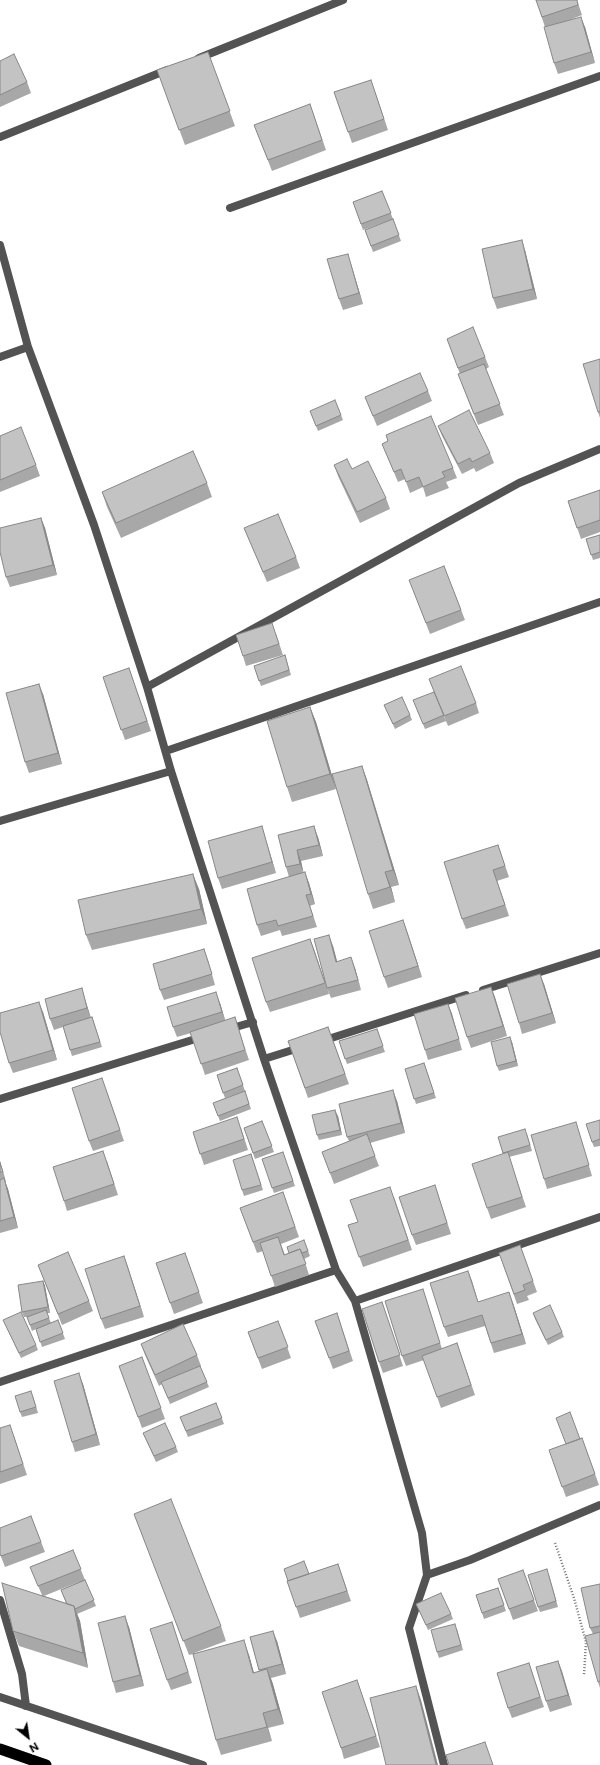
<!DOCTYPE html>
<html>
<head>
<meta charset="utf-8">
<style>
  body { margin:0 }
  #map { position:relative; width:600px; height:1765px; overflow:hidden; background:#fff; font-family:"Public Sans",sans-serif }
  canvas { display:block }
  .north { position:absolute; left:8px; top:1717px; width:40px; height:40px; -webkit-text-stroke:3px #fff; paint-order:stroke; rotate:150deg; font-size:11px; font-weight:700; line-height:16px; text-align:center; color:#000 }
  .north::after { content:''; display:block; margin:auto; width:14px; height:18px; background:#000; clip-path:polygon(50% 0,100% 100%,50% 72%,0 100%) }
</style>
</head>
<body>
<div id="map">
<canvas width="600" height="1765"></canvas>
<div class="north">N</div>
</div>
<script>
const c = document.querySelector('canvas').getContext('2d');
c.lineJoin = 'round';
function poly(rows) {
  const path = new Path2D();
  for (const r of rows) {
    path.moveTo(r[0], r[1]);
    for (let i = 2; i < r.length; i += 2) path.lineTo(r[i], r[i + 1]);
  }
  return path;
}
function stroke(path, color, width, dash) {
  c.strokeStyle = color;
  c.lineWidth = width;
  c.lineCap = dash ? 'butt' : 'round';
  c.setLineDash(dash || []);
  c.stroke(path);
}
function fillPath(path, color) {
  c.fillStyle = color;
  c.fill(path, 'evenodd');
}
const path = poly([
  [555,1543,574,1598,586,1642,584,1675]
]);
const minor = poly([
  [199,58,343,0],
  [0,137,167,70],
  [230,208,600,76],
  [0,245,28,347],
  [0,357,28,347,94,525,147,687,171,771,264,1059,336,1270,355,1301,422,1533,427,1575,409,1628,444,1765],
  [147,687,519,483,600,449],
  [166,751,600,602],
  [0,821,171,771],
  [483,990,600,953],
  [229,1029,253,1022],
  [322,1041,466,995],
  [264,1059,302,1047],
  [0,1099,202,1037],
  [355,1301,600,1217],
  [0,1382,336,1270],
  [427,1575,470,1560,600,1505],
  [0,1600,22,1674,26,1706],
  [0,1697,203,1765]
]);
const trunk = poly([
  [0,1749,46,1765]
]);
const wall = poly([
  [536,0,577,0,582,15,567,21,585,27,595,63,558,74,554,63,545,27],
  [208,52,235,126,185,145,157,70],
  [0,61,27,82,31,93,0,107],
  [371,80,388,130,352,143,334,92],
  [310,104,326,150,272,171,254,125],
  [382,191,393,219,363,230,353,202],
  [393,219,401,241,373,252,365,230],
  [525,250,537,299,497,309,493,298],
  [351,264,363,304,343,310,339,299],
  [447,339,485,357,489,367,486,369,504,415,478,425,458,374,460,374],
  [600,359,600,418,598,412],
  [428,391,432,401,377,426,365,397],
  [310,411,341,415,343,420,318,431],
  [438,426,490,453,494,463,476,472,474,468,462,474,442,436],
  [386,435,453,468,457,478,446,482,449,488,426,497,423,487,410,493,405,479,398,482,382,444,388,441],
  [0,436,36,465,40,476,0,492],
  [334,465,352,469,386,498,390,509,360,523,338,476],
  [207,483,212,497,121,538,107,507,102,492],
  [600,490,600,532,581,539,568,501],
  [41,518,45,528,57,575,10,587,6,577],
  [244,528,296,557,300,568,267,582],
  [600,535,600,558,593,560,586,539],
  [444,566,465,620,430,634,413,590],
  [276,634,283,655,246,666,243,656],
  [285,655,291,675,261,686,254,666],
  [129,668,151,731,125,740,103,677],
  [429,679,476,703,479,713,448,726],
  [43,694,62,764,29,773,25,762],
  [413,700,444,715,446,721,425,729],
  [384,705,410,715,412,720,395,729],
  [310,707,316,722,336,789,292,802,287,787],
  [362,766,367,780,399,885,391,887,395,902,373,909,368,894],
  [262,826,265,837,276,873,222,889,218,878],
  [278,835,318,837,323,856,301,861,303,873,309,883,315,904,310,906,317,927,282,936,280,930,261,936,257,925,289,877,286,867],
  [498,845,509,877,497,881,509,916,466,929,462,919],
  [199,889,207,924,92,950,86,935],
  [403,920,422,977,388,988,384,977],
  [310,939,329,994,270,1012,266,1002],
  [333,946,337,962,355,968,361,990,331,998,327,988],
  [204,949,208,960,215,985,164,1000,160,990],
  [544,984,556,1023,522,1034,519,1023],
  [491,987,507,1036,471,1048,467,1037],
  [82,988,85,999,91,1018,92,1017,102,1047,72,1056,63,1027,54,1030,50,1019],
  [220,1003,225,1020,238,1028,249,1060,205,1075,191,1033,177,1037,173,1027],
  [448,1004,452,1014,462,1050,428,1060,425,1050],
  [43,1012,57,1060,13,1073,9,1063],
  [328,1027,349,1084,308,1098,288,1041],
  [377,1029,385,1052,347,1064,339,1041],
  [512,1042,518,1066,499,1071,497,1066],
  [424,1063,436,1098,416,1104,405,1069],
  [237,1068,245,1091,225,1098,217,1075],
  [106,1089,124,1141,93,1151,89,1141],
  [245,1091,251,1109,220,1121,213,1103],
  [397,1101,405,1133,370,1143,379,1166,334,1184,322,1152,349,1141,347,1137],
  [338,1116,342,1135,319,1140,317,1135],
  [600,1120,600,1146,594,1147,592,1142],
  [262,1121,274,1152,255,1159,244,1128],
  [241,1128,248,1150,204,1165,193,1132],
  [579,1132,592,1176,547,1189,544,1179],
  [527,1134,532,1151,509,1157,526,1207,491,1219,487,1208,503,1154,498,1137],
  [283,1152,295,1186,274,1193,262,1159],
  [251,1154,263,1190,244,1196,242,1190],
  [0,1161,6,1182,5,1182,8,1189,18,1228,0,1233],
  [107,1161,118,1195,67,1211,64,1201],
  [435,1185,451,1234,416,1245,412,1235],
  [283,1192,299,1237,281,1244,285,1255,289,1253,304,1240,310,1256,304,1259,309,1275,275,1287,263,1251,257,1253,240,1208],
  [394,1197,412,1250,363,1267,348,1225,358,1222],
  [520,1245,537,1292,527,1296,529,1300,517,1304,499,1253],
  [185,1253,203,1303,174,1314,156,1263],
  [124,1256,144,1317,105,1329,101,1319],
  [38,1265,89,1301,93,1311,62,1325],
  [468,1271,478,1302,513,1303,526,1344,494,1353,485,1326,448,1337,444,1327],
  [43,1281,45,1286,50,1313,47,1313,51,1323,58,1320,65,1339,42,1347,36,1329,32,1331,27,1317,24,1317,22,1312],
  [423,1289,442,1349,457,1343,475,1395,441,1408,424,1360,406,1366,402,1356],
  [382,1302,403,1366,383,1373,379,1362],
  [337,1313,353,1361,333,1369,315,1321],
  [533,1313,562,1332,564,1337,548,1345,535,1319],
  [3,1320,36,1345,38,1350,21,1358],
  [278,1321,291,1358,262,1369,248,1332],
  [141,1344,197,1355,201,1366,200,1366,209,1387,170,1404,162,1384,159,1386,145,1355],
  [142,1357,165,1419,142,1428,119,1366],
  [83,1384,100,1445,75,1452,72,1442],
  [33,1396,38,1413,22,1417,20,1412],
  [216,1403,224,1424,188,1437,180,1417],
  [0,1428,14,1436,27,1475,0,1484],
  [143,1433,176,1447,178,1452,156,1462],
  [582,1438,599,1485,566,1497,549,1450],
  [134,1514,221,1626,226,1641,194,1653,249,1655,254,1673,259,1671,250,1637,277,1641,286,1674,271,1678,284,1724,268,1728,272,1741,221,1755,216,1740,193,1654,189,1655],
  [31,1516,45,1552,5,1567,0,1554],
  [73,1550,85,1580,96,1606,77,1614,80,1621,88,1668,19,1646,13,1631,42,1595,30,1567],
  [81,1581,61,1590,66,1603,44,1596],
  [338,1564,351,1601,300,1618,287,1581],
  [523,1570,538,1611,513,1620,498,1579],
  [549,1575,558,1607,540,1612,538,1607],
  [600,1584,600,1688,598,1682,593,1634,590,1628],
  [498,1588,506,1611,484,1619,476,1595],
  [416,1604,451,1614,453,1619,428,1630],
  [172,1622,192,1683,171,1690,167,1680],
  [129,1627,144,1686,116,1693,113,1682],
  [457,1629,463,1650,439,1658,437,1652],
  [558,1661,572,1705,550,1712,546,1701],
  [529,1663,544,1707,512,1718,508,1708],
  [357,1680,380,1747,344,1759,341,1748]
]);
const shadedWall = poly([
  [581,17,585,27,595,63,591,52],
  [522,240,525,250,537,299,533,289],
  [348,254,363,304,359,293],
  [41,518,45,528,57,575,53,565],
  [39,684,43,694,62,764,58,753],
  [310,707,316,722,336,789,330,774],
  [362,766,367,780,399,885,393,870],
  [262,826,265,837,276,873,272,862],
  [314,826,318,837,323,856,319,845],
  [297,850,301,861,304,874,300,864],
  [493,870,497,881,509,916,505,905],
  [305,872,309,883,315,904,311,894],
  [385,872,391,887,395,902],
  [193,874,199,889,207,924,201,909],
  [403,920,407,931,422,977,418,966],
  [329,935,333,946,340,972,336,962],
  [310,939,314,949,329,994,325,983],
  [351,957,355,968,361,990,358,980],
  [540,974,544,984,556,1023,552,1013],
  [491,987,495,997,507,1036,503,1026],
  [82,988,85,999,91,1019,87,1008],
  [216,992,220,1003,226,1023,222,1012],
  [39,1002,43,1012,57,1060,53,1050],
  [448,1004,452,1014,462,1050,459,1039],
  [510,1037,512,1042,518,1066,516,1061],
  [393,1090,397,1101,405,1133,401,1123],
  [335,1110,338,1116,342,1135,340,1130],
  [0,1161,6,1182,0,1163],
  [4,1178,8,1189,18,1228,14,1217],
  [124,1256,128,1267,144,1317,140,1306],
  [468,1271,472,1281,481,1312,478,1302],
  [43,1281,45,1286,50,1313,48,1307],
  [509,1292,513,1303,526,1344,522,1334],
  [79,1373,83,1384,100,1445,96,1434],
  [74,1606,80,1621,88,1668,83,1653],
  [125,1616,129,1627,144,1686,140,1675],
  [273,1631,277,1641,286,1674,282,1664],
  [244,1640,249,1655,258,1688,253,1673],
  [558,1661,562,1671,572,1705,568,1695],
  [267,1669,273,1684,284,1724,278,1709],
  [416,1686,421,1700,438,1765,436,1765],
  [263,1713,268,1728,272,1741,267,1727]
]);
const building = poly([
  [536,0,577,0,578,5,542,17,536,0],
  [581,17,591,52,554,63,544,27,581,17],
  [208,52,230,111,179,130,157,70,208,52],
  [14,54,27,82,0,95,0,61,14,54],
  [371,80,384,119,348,132,334,92,371,80],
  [310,104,322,140,268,160,254,125,310,104],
  [382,191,391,213,361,224,353,202,382,191],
  [393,219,399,235,371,246,365,230,393,219],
  [522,240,533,289,493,298,482,249,522,240],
  [348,254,359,293,339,299,327,259,348,254],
  [473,327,485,357,458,368,447,339,473,327],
  [600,359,600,412,598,412,583,364,600,359],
  [484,364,500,404,474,414,458,374,484,364],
  [420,373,428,391,373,416,365,397,420,373],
  [335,400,341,415,316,426,310,411,335,400],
  [469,410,490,453,472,462,470,458,458,464,438,426,469,410],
  [431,416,453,468,442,472,445,477,423,487,419,477,406,482,401,469,394,472,382,444,388,441,386,435,431,416],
  [21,427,36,465,0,480,0,436,21,427],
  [193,451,207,483,116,523,102,492,193,451],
  [347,459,352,469,368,461,386,498,357,512,334,465,347,459],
  [600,490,600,520,577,528,568,501,600,490],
  [278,514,296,557,263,572,244,528,278,514],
  [41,518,53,565,6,577,0,552,0,528,41,518],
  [600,535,600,552,591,555,586,539,600,535],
  [444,566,461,610,426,623,409,580,444,566],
  [272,623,279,644,243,656,236,635,272,623],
  [285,655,289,670,259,681,254,666,285,655],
  [461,666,476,703,444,716,429,679,461,666],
  [129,668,147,721,121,730,103,677,129,668],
  [39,684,58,753,25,762,6,693,39,684],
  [434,692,444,715,423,724,413,700,434,692],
  [402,697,410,715,393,724,384,705,402,697],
  [310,707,330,774,287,787,267,721,310,707],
  [362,766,393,870,385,872,390,887,368,894,332,774,362,766],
  [262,826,272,862,218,878,208,841,262,826],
  [314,826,319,845,297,850,300,864,286,867,278,835,314,826],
  [498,845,505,866,493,870,505,905,462,919,444,862,498,845],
  [305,872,311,894,306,895,313,916,278,926,276,920,257,925,247,889,305,872],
  [193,874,201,909,86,935,78,900,193,874],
  [403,920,418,966,384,977,369,931,403,920],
  [329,935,336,962,351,957,358,980,327,988,314,939,329,935],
  [310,939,325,983,266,1002,252,958,310,939],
  [204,949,212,974,160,990,153,964,204,949],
  [540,974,552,1013,519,1023,507,984,540,974],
  [491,987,503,1026,467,1037,455,998,491,987],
  [82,988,87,1008,50,1019,45,999,82,988],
  [216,992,222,1012,173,1027,167,1007,216,992],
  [39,1002,53,1050,9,1063,0,1032,0,1013,39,1002],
  [448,1004,459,1039,425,1050,414,1014,448,1004],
  [92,1017,100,1042,70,1050,63,1026,92,1017],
  [235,1017,245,1050,201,1064,190,1032,235,1017],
  [328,1027,345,1074,305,1088,288,1041,328,1027],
  [377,1029,383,1046,345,1059,339,1041,377,1029],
  [510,1037,516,1061,497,1066,491,1042,510,1037],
  [424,1063,434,1093,414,1099,405,1069,424,1063],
  [237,1068,243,1085,223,1093,217,1075,237,1068],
  [102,1078,120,1130,89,1141,72,1088,102,1078],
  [393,1090,401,1123,347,1137,339,1104,393,1090],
  [245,1091,249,1104,218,1116,213,1103,245,1091],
  [335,1110,340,1130,317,1135,312,1115,335,1110],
  [237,1117,244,1139,200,1154,193,1132,237,1117],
  [600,1120,600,1139,592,1142,586,1124,600,1120],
  [262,1121,272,1146,253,1153,244,1128,262,1121],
  [576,1122,589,1165,544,1179,531,1135,576,1122],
  [525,1129,530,1145,503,1153,498,1137,525,1129],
  [367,1134,375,1156,330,1173,322,1152,367,1134],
  [103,1151,114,1184,64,1201,53,1167,103,1151],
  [283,1152,293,1181,272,1188,262,1159,283,1152],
  [508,1152,522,1197,487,1208,472,1164,508,1152],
  [251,1154,261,1185,242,1190,233,1160,251,1154],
  [0,1163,3,1172,0,1172,0,1163],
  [4,1178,14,1217,0,1221,0,1180,4,1178],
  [435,1185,447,1223,412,1235,399,1197,435,1185],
  [390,1187,408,1240,359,1257,348,1225,358,1222,350,1200,390,1187],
  [283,1192,295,1227,253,1242,240,1208,283,1192],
  [278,1237,284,1255,300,1249,306,1264,271,1276,260,1243,278,1237],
  [304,1240,308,1251,302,1253,300,1249,289,1253,287,1247,304,1240],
  [520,1245,533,1281,523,1285,525,1290,514,1294,499,1253,520,1245],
  [68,1252,89,1301,58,1314,38,1265,68,1252],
  [185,1253,199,1292,170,1303,156,1263,185,1253],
  [124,1256,140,1306,101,1319,85,1269,124,1256],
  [468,1271,478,1302,509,1292,522,1334,491,1343,482,1315,444,1327,430,1283,468,1271],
  [43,1281,48,1307,22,1312,18,1285,43,1281],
  [423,1289,440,1343,402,1356,385,1301,423,1289],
  [382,1302,400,1355,379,1362,362,1309,382,1302],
  [550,1305,562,1332,546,1340,533,1313,550,1305],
  [46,1310,49,1318,30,1325,27,1317,46,1310],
  [21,1312,36,1345,19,1353,3,1320,21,1312],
  [337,1313,349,1351,329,1358,315,1321,337,1313],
  [58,1320,63,1333,40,1342,36,1329,58,1320],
  [278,1321,288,1347,258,1358,248,1332,278,1321],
  [183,1324,197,1355,155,1375,141,1344,183,1324],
  [457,1343,471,1385,437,1397,422,1356,457,1343],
  [142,1357,161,1408,138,1417,119,1366,142,1357],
  [200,1366,207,1382,168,1398,161,1382,200,1366],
  [79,1373,96,1434,72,1442,54,1381,79,1373],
  [31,1391,36,1407,20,1412,15,1396,31,1391],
  [216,1403,222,1418,186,1431,180,1417,216,1403],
  [570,1412,580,1439,566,1444,556,1418,570,1412],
  [165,1423,176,1447,154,1456,143,1433,165,1423],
  [10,1425,23,1464,0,1472,0,1428,10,1425],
  [582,1438,595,1474,562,1487,549,1450,582,1438],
  [171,1499,221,1626,183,1641,134,1514,171,1499],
  [31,1516,41,1542,1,1556,0,1554,0,1528,31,1516],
  [73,1550,81,1569,38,1586,30,1567,73,1550],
  [304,1561,309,1574,288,1581,284,1569,304,1561],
  [338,1564,347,1591,296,1607,287,1581,338,1564],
  [547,1569,556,1601,538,1607,528,1575,547,1569],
  [523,1570,534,1600,509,1609,498,1579,523,1570],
  [85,1580,94,1600,75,1609,74,1606,67,1604,61,1590,85,1580],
  [2,1583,74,1606,83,1653,13,1631,2,1583],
  [600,1584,600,1626,590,1628,581,1588,600,1584],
  [498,1588,504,1605,482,1613,476,1595,498,1588],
  [441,1593,451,1614,426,1625,416,1604,441,1593],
  [125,1616,140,1675,113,1682,98,1623,125,1616],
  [172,1622,188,1672,167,1680,150,1629,172,1622],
  [455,1624,461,1645,437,1652,431,1630,455,1624],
  [273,1631,282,1664,259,1670,250,1637,273,1631],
  [600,1632,600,1681,598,1682,585,1636,600,1632],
  [244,1640,253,1673,267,1669,278,1709,263,1713,267,1727,216,1740,193,1654,244,1640],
  [558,1661,568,1695,546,1701,536,1667,558,1661],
  [529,1663,540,1697,508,1708,497,1673,529,1663],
  [357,1680,376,1736,341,1748,322,1692,357,1680],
  [416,1686,436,1765,386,1765,370,1698,416,1686],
  [485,1742,493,1765,449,1765,446,1755,485,1742]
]);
stroke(path, '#757575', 2.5, [1, 2]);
stroke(minor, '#535353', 8);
stroke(trunk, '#000', 11);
fillPath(wall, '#a8a8a8');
fillPath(shadedWall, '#888');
fillPath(building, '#c3c3c3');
stroke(building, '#888', 1);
</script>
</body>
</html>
